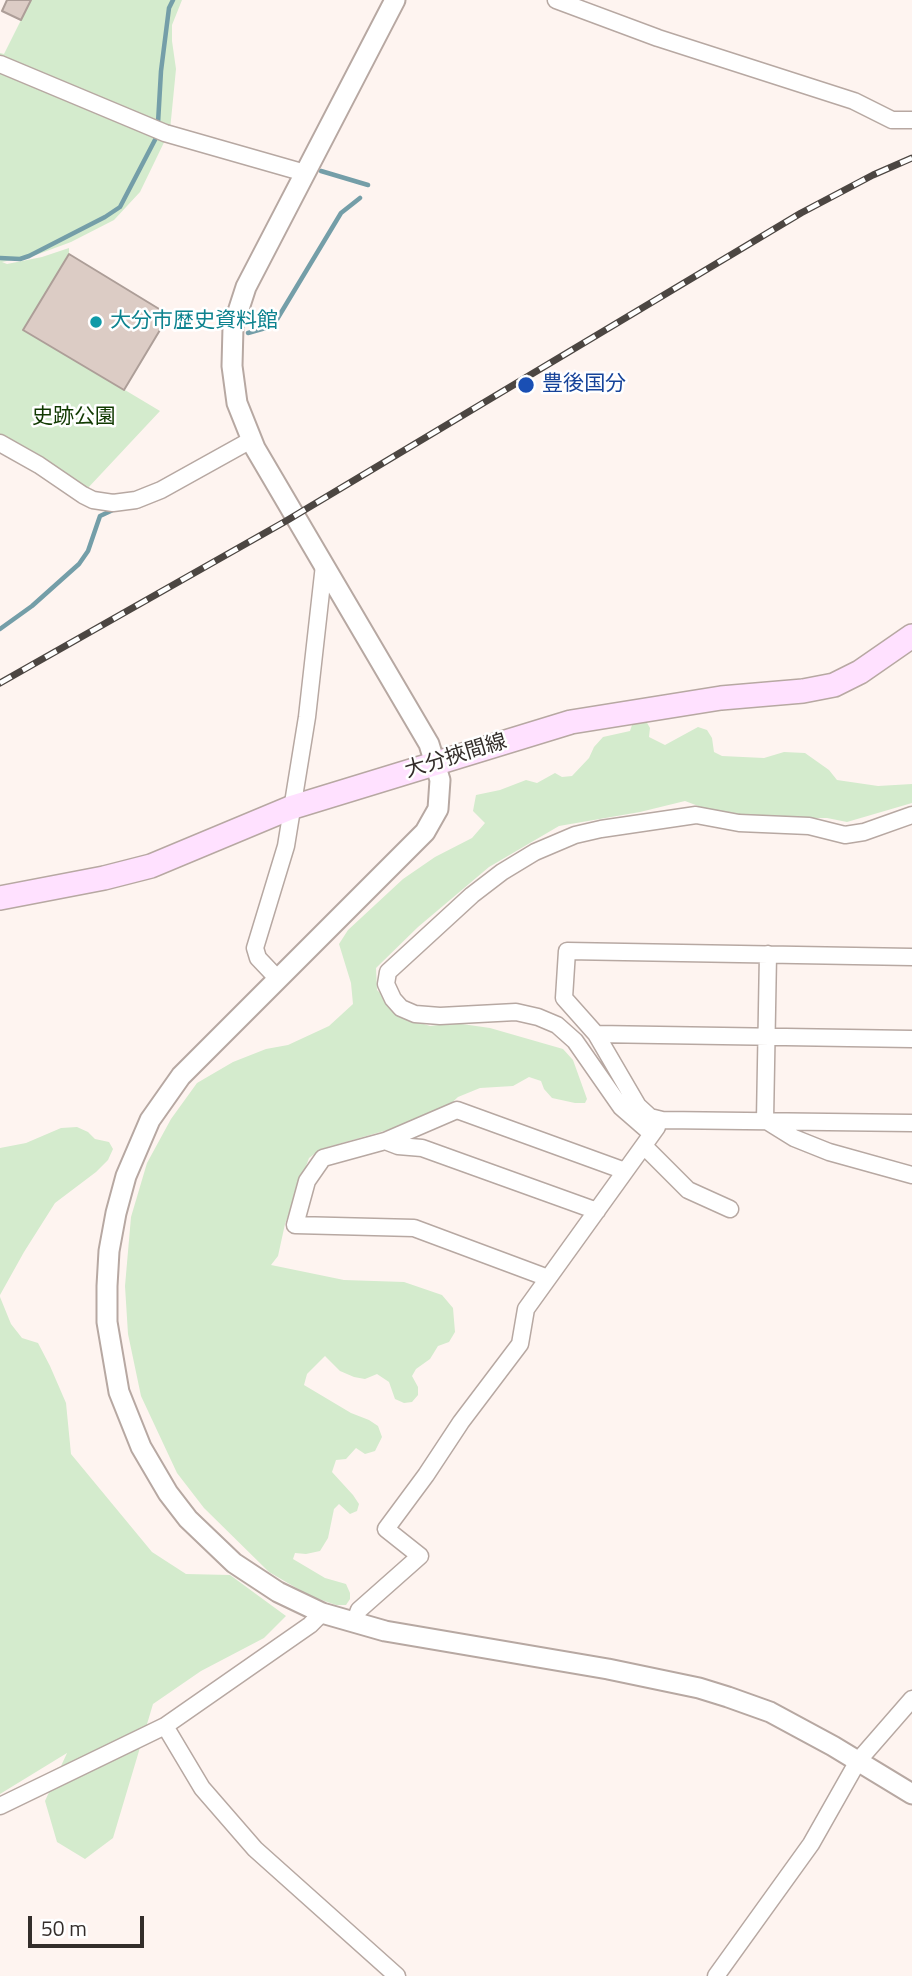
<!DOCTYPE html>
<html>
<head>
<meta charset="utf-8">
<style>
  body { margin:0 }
  #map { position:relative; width:912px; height:1976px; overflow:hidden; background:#fef4f0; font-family:"Titillium Web",sans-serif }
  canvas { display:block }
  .scale { position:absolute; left:28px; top:1916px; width:116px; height:32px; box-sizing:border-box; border:4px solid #332d2a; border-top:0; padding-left:9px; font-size:21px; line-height:24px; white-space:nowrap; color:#332d2a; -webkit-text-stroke:5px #fff; paint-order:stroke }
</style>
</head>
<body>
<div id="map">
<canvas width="912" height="1976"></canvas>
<div class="scale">50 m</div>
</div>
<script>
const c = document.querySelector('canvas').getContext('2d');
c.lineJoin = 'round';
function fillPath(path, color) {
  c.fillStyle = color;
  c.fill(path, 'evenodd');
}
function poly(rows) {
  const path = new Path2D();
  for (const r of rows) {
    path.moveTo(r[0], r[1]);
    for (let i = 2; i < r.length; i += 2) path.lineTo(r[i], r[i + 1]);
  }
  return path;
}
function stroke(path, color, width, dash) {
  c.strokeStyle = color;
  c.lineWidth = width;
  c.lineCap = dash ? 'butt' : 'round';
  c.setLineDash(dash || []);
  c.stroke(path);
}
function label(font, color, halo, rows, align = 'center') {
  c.font = font + ' "Titillium Web","Noto Sans JP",sans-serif';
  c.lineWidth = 5;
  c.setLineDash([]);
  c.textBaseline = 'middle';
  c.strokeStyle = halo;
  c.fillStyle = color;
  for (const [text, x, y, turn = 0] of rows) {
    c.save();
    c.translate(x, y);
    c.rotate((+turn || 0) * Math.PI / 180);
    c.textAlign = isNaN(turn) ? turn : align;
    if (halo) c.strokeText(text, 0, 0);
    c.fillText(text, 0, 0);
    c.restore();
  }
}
const green = poly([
  [31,0,182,0,172,25,172,41,176,69,170,130,140,192,114,220,71,242,36,255,2,262,7,264,42,257,69,248,69,254,28,332,160,411,87,489,42,458,0,435,0,53,4,54],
  [646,721,650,728,649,737,665,745,698,727,707,730,712,738,714,752,722,756,764,758,784,752,805,753,829,770,837,780,878,786,912,784,912,803,847,822,827,818,764,818,717,813,685,801,640,812,559,826,489,867,418,927,376,968,377,990,408,1019,430,1026,455,1023,490,1028,563,1049,573,1060,587,1099,585,1103,575,1103,552,1098,544,1089,541,1081,529,1077,513,1086,480,1088,458,1097,445,1109,412,1123,321,1149,309,1158,285,1224,278,1256,271,1265,344,1280,404,1282,442,1295,453,1308,455,1332,449,1342,438,1346,430,1359,416,1369,412,1376,418,1387,418,1395,412,1402,404,1403,395,1399,389,1382,377,1374,365,1379,354,1377,340,1371,325,1356,307,1374,304,1385,351,1413,369,1420,378,1426,382,1437,375,1451,365,1454,356,1448,346,1459,336,1460,332,1472,353,1495,359,1504,357,1511,350,1514,339,1504,334,1509,328,1538,320,1551,306,1554,295,1553,293,1559,325,1578,346,1584,350,1593,350,1599,346,1605,336,1605,310,1596,269,1572,204,1508,177,1473,141,1396,128,1334,125,1286,131,1217,147,1163,171,1119,197,1083,233,1062,266,1049,288,1045,329,1026,353,1004,351,983,339,944,348,930,403,879,435,857,472,838,485,823,473,811,476,795,500,790,526,780,537,783,555,773,562,777,572,776,589,758,594,747,603,737,630,731,633,722],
  [77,1127,88,1132,95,1139,109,1142,113,1149,108,1160,96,1172,55,1203,24,1252,0,1295,0,1148,26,1143,61,1128],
  [0,1297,11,1324,22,1338,38,1343,50,1366,66,1403,71,1454,152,1552,186,1574,230,1575,286,1616,264,1638,201,1671,153,1704,113,1838,85,1859,57,1842,45,1801,67,1753,0,1794]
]);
const stream = poly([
  [161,125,158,123,161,71,169,8,173,0],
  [321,171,368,185],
  [0,258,20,259,29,256,105,217,120,207,157,136],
  [248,333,269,327,276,321,341,213,360,198],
  [0,629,32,606,79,564,88,551,100,516,115,509]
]);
const building = poly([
  [7,0,31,0,21,20,2,11,7,0],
  [69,254,169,315,124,390,23,330,69,254]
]);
const minor = poly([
  [556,0,658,38,854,101,892,120,912,120],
  [0,64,165,133,305,173],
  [0,443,39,465,83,495,93,500,113,503,136,500,161,490,251,440],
  [768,954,765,1120,794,1138,829,1152,912,1175],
  [912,957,567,951,564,998,596,1034,638,1106,650,1117,662,1120,912,1123],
  [277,978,258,958,255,948,286,846,307,717,324,565],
  [596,1034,912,1039],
  [652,1134,621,1107,575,1041,557,1025,538,1017,516,1012,440,1016,415,1014,401,1008,393,999,386,984,388,972,472,895,502,872,535,852,575,835,601,829,696,815,739,823,809,826,845,835,864,832,912,815],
  [385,1141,457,1110,625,1171],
  [644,1146,688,1190,730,1209],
  [548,1278,414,1228,295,1225,307,1181,323,1158,385,1141,398,1146,422,1148,597,1211],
  [354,1623,359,1610,420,1556,386,1529,426,1475,461,1422,520,1344,526,1309,657,1127],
  [165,1726,202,1788,255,1849,397,1976],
  [0,1806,165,1726,310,1625,322,1613],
  [716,1976,811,1844,858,1761,912,1699]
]);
const tertiary = poly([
  [395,0,246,287,233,327,232,366,237,403,255,448,429,744,440,780,438,809,425,832,181,1076,150,1120,126,1176,116,1213,109,1251,107,1286,107,1322,119,1392,141,1447,168,1493,188,1519,234,1563,278,1592,322,1613,385,1631,608,1669,699,1688,728,1697,770,1712,833,1746,912,1794]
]);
const secondary = poly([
  [0,898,104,878,151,866,290,808,571,722,721,698,803,691,834,685,860,672,912,636]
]);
const rail = poly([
  [0,683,286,521,801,213,873,175,912,158]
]);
const markers = [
  [96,322,7,"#0f9aa8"],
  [526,385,9,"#1a4fb4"]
];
const cultureNames = [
  ["大分市歴史資料館",110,322]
];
const transitNames = [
  ["豊後国分",542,385]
];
const parkNames = [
  ["史跡公園",74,418]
];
const streetNames = [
  ["大分挾間線",456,757,-17]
];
fillPath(green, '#d4ebcd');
stroke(stream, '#749ea8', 4.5);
fillPath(building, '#dcccc5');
stroke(building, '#ad9e98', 2);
stroke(minor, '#b7a8a2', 19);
stroke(tertiary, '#b7a8a2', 23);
stroke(secondary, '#b7a8a2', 26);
stroke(minor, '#fff', 16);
stroke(tertiary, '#fff', 19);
stroke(secondary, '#ffe1ff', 23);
stroke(rail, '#4c4642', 7);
stroke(rail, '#fff', 4.5, [13]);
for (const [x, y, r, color] of markers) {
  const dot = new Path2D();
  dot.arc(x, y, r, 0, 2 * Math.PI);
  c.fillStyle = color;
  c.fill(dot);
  stroke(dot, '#fff', 2.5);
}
label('21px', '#0d838f', '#fff', cultureNames, 'left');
label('21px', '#164399', '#fff', transitNames, 'left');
label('21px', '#103900', '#fff', parkNames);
label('21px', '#332d2a', '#fff', streetNames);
</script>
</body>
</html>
